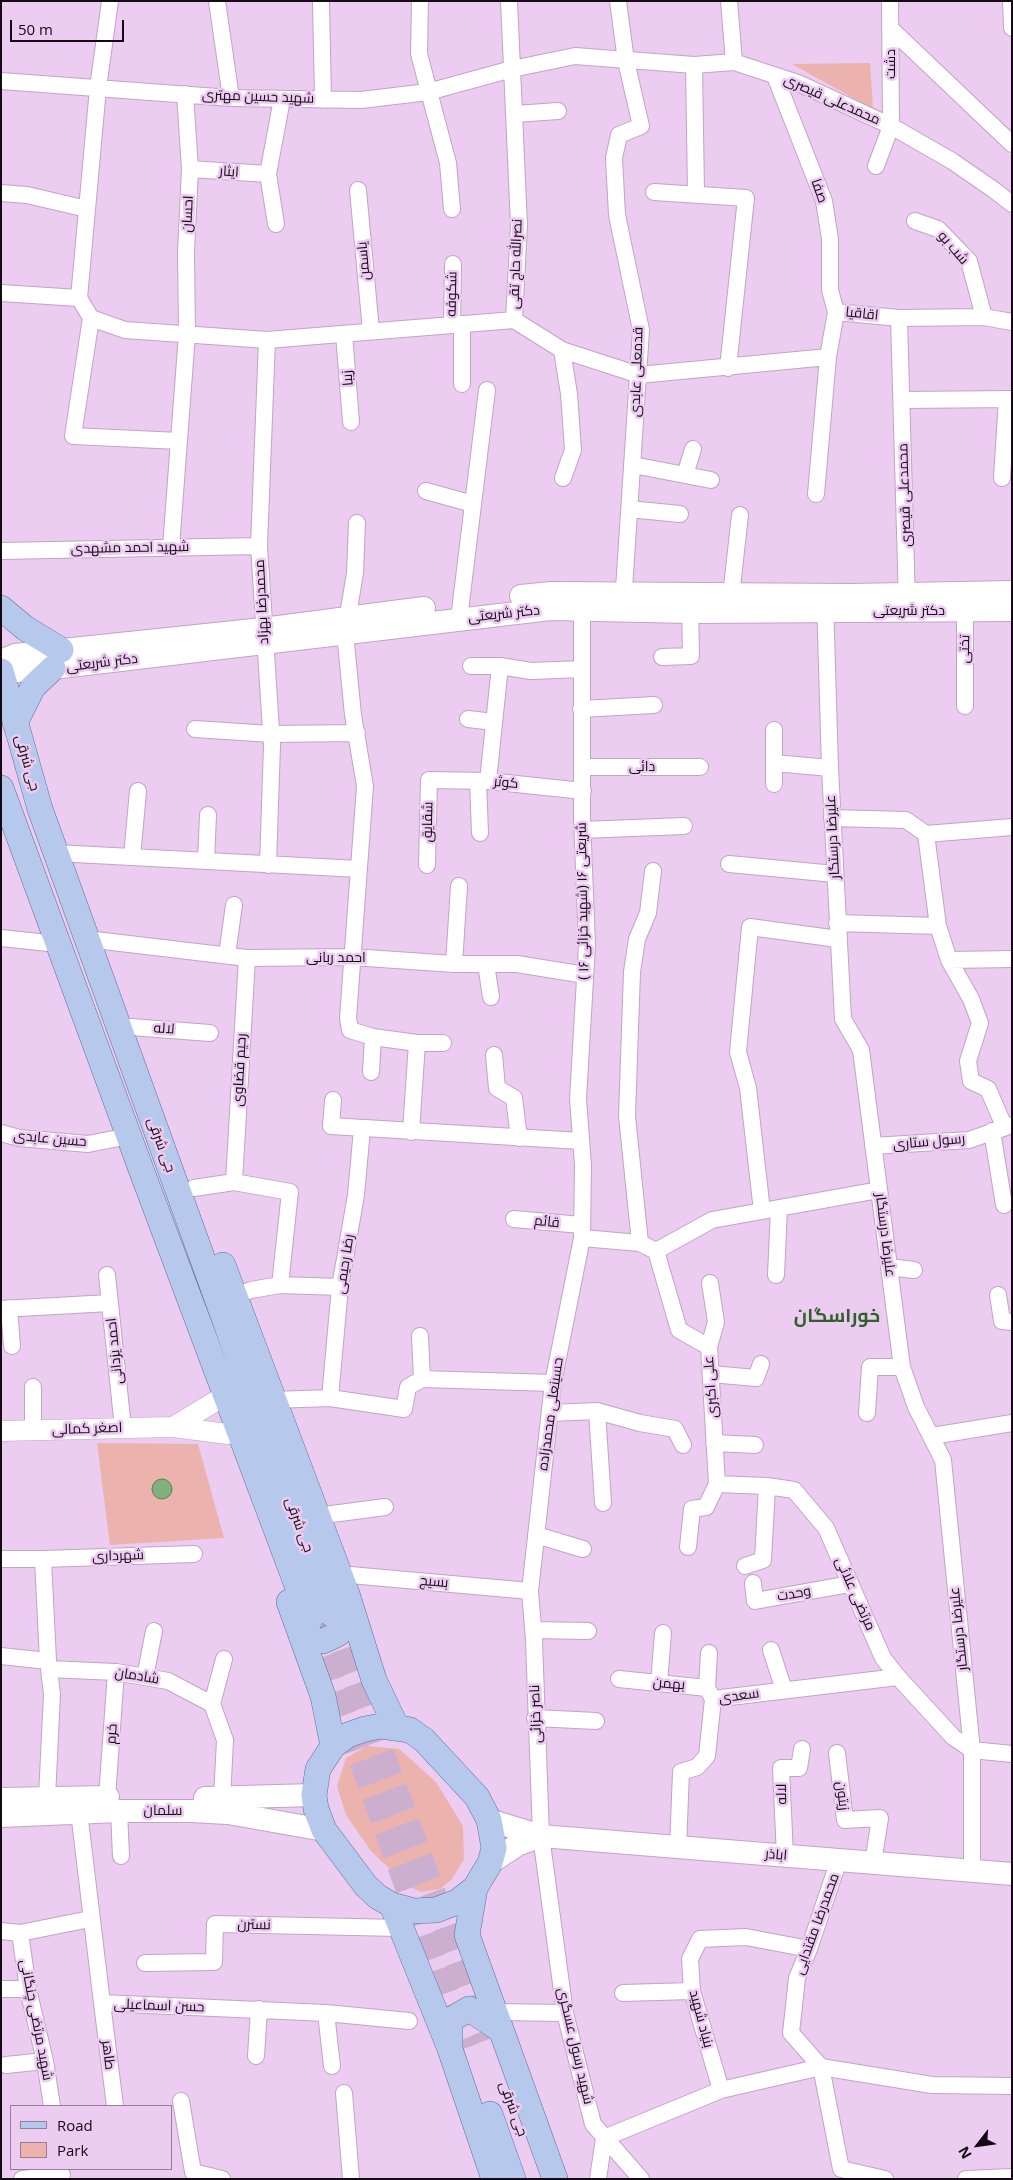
<!DOCTYPE html>
<html>
<head>
<meta charset="utf-8">
<style>
  body { margin:0 }
  #map { position:relative; width:1013px; height:2180px; overflow:hidden; background:#ecccf0; font-family:"Open Sans",sans-serif }
  canvas { display:block }
  .frame { position:absolute; inset:0; border:2px solid #140915; pointer-events:none }
  .legend { position:absolute; left:10px; top:2105px; width:162px; height:65px; box-sizing:border-box; background:#ecccf0; border:1px solid #967e98; margin:0; padding:6px 9px; list-style:none; font-size:15px; color:#140915 }
  .legend li { display:flex; align-items:center; gap:10px; height:25px }
  .legend b { width:25px; border:1px solid #967e98 }
  .north { position:absolute; left:953px; top:2120px; width:50px; height:50px; -webkit-text-stroke:4px #ecccf0; paint-order:stroke; rotate:240deg; font-size:14px; font-weight:700; line-height:20px; text-align:center; color:#140915 }
  .north::after { content:''; display:block; margin:auto; width:18px; height:22px; background:#140915; clip-path:polygon(50% 0,100% 100%,50% 72%,0 100%) }
  .scale { position:absolute; left:10px; top:20px; width:114px; height:22px; box-sizing:border-box; border:2px solid #140915; border-top:0; padding-left:6px; font-size:15px; line-height:18px; white-space:nowrap; color:#140915; -webkit-text-stroke:4px #ecccf0; paint-order:stroke }
</style>
</head>
<body>
<div id="map">
<canvas width="1013" height="2180"></canvas>
<div class="frame"></div>
<ul class="legend">
<li><b style="height:6px;background:#b6c9ec"></b>Road</li>
<li><b style="height:14px;background:#ecb2ae"></b>Park</li>
</ul>
<div class="north">N</div>
<div class="scale">50 m</div>
</div>
<script>
const c = document.querySelector('canvas').getContext('2d');
c.lineJoin = 'round';
function fillPath(path, color) {
  c.fillStyle = color;
  c.fill(path, 'evenodd');
}
function poly(rows) {
  const path = new Path2D();
  for (const r of rows) {
    if (r.length === 3) {
      path.moveTo(r[0] + r[2], r[1]);
      path.arc(r[0], r[1], r[2], 0, 2 * Math.PI);
      continue;
    }
    path.moveTo(r[0], r[1]);
    for (let i = 2; i < r.length; i += 2) path.lineTo(r[i], r[i + 1]);
  }
  return path;
}
function stroke(path, color, width, dash) {
  c.strokeStyle = color;
  c.lineWidth = width;
  c.lineCap = dash ? 'butt' : 'round';
  c.setLineDash(dash || []);
  c.stroke(path);
}
function label(font, color, halo, rows, align = 'center') {
  c.font = font + ' "Open Sans",Cairo,sans-serif';
  c.lineWidth = 5;
  c.setLineDash([]);
  c.textBaseline = 'middle';
  c.strokeStyle = halo;
  c.fillStyle = color;
  for (const [text, x, y, turn = 0] of rows) {
    c.save();
    c.translate(x, y);
    c.rotate((+turn || 0) * Math.PI / 180);
    c.textAlign = isNaN(turn) ? turn : align;
    if (halo) c.strokeText(text, 0, 0);
    c.fillText(text, 0, 0);
    c.restore();
  }
}
const green = poly([
  [870,63,873,109,792,64],
  [97,1443,198,1444,224,1538,110,1545],
  [367,1746,399,1749,436,1782,463,1826,464,1859,452,1879,440,1889,421,1892,406,1885,371,1851,346,1815,337,1786,346,1758]
]);
const water = poly([
  [162,1489,10]
]);
const primaryTunnel = poly([
  [331,1614,487,2040],
  [311,1622,466,2048]
]);
const minor = poly([
  [110,1,98,88,79,298,91,318,125,330,267,340,514,320],
  [217,1,231,98],
  [321,1,323,100],
  [420,1,419,54,448,163,452,209],
  [509,1,519,225,514,320,562,350,639,375,828,357],
  [618,1,626,61,641,126,619,135,614,158,617,215,641,330,623,604],
  [729,1,734,62],
  [1011,1,1012,28],
  [890,28,1012,144],
  [694,65,696,193],
  [775,76,824,201,830,239,830,290,836,312],
  [1,81,231,98,361,100,428,92,512,69,575,56,694,65,734,62,798,83,891,126,952,161,994,190,1012,204],
  [515,114,558,111],
  [876,166,891,126,890,1],
  [190,169,268,174],
  [358,190,371,331],
  [654,192,746,198,728,368],
  [1,193,27,195,87,209],
  [915,221,938,229,969,261,984,317],
  [276,224,268,174,282,99],
  [1,293,79,298],
  [91,318,73,436,179,441],
  [899,318,907,603],
  [452,325,453,264],
  [344,334,351,422],
  [267,340,259,546,272,745,268,865],
  [562,350,569,394,573,450,563,478],
  [462,384,462,324],
  [902,400,1012,399],
  [633,465,711,480],
  [685,475,693,449],
  [1002,478,1007,399],
  [426,491,473,504],
  [816,494,828,357,836,312,899,318,984,317,1012,322],
  [629,509,680,514],
  [357,523,355,573,345,633,353,715,365,786,348,1018,350,1030,373,1037,417,1043,411,1132],
  [171,547,187,334,186,252,190,169,185,94],
  [1,551,259,546],
  [582,600,582,818,587,945,578,1099,583,1165,582,1238,553,1383,530,1591,534,1640,541,1836,565,2013,593,2124,641,2179],
  [825,600,830,768,843,1019,861,1050,902,1367,916,1407,943,1460,972,1750,972,1870],
  [730,605,740,515],
  [459,619,487,390],
  [662,657,691,656,690,602],
  [471,666,500,666,531,671,582,669],
  [965,706,965,600],
  [581,709,654,705],
  [468,719,494,722],
  [195,729,271,734,357,733],
  [774,730,774,784],
  [774,763,830,768],
  [583,767,700,767],
  [478,781,480,833],
  [488,781,500,666],
  [832,818,906,820,926,834,1012,827],
  [582,830,684,826],
  [926,834,938,926,949,960,971,999,980,1023,968,1061,971,1081,988,1089,1004,1126],
  [56,853,359,869],
  [132,857,138,791],
  [206,861,208,815],
  [729,864,835,874],
  [427,865,429,780,488,781,583,791],
  [837,923,938,926],
  [1,938,58,944],
  [87,939,247,958,352,957,454,964,517,964,585,975],
  [227,955,234,905],
  [949,960,1012,959],
  [454,964,459,886],
  [486,964,491,997],
  [118,1026,210,1033],
  [417,1043,443,1043],
  [494,1055,497,1088,514,1098,519,1138],
  [371,1072,373,1037],
  [333,1100,331,1126,581,1141],
  [992,1131,1004,1205],
  [1,1133,19,1138,88,1144,129,1136],
  [873,1146,969,1140,1012,1125],
  [234,1182,247,958],
  [194,1188,234,1182,290,1192,280,1285],
  [762,1211,748,1088,738,1052,750,927,838,939],
  [514,1219,581,1225],
  [582,1238,640,1243,656,1251,712,1220,879,1190],
  [640,1243,627,1116,632,972,637,939,648,913,653,871],
  [656,1251,679,1330,709,1347,717,1484],
  [889,1267,914,1270],
  [107,1275,123,1428],
  [776,1275,779,1208],
  [998,1295,1002,1321,1012,1322],
  [234,1296,251,1290,280,1285,340,1287],
  [9,1308,12,1346],
  [1,1309,110,1303],
  [709,1347,716,1322,710,1283],
  [711,1374,756,1378,761,1364],
  [422,1379,553,1383],
  [330,1398,340,1287,356,1195,362,1129],
  [274,1400,330,1398,404,1409,408,1387,422,1379,420,1336],
  [597,1411,603,1503],
  [550,1413,597,1411,640,1423,675,1429,683,1445],
  [867,1413,870,1367,902,1367],
  [33,1431,33,1387],
  [932,1436,1012,1423],
  [714,1443,755,1445],
  [717,1484,767,1486,794,1490,826,1528,883,1658,898,1677,953,1737,972,1750,1012,1754],
  [317,1516,385,1507],
  [536,1535,583,1549],
  [688,1547,692,1509,706,1507,717,1484],
  [1,1559,43,1559,48,1661,52,1694,47,1797],
  [43,1559,194,1554],
  [745,1566,763,1560,767,1486],
  [339,1574,530,1591],
  [753,1583,755,1601,850,1584],
  [533,1630,588,1631],
  [771,1650,784,1690],
  [1,1656,48,1661],
  [49,1669,116,1672,168,1681,212,1704,225,1740,222,1799],
  [145,1677,154,1631],
  [619,1679,707,1688,713,1699],
  [659,1683,663,1633],
  [707,1688,709,1653],
  [212,1704,224,1659],
  [535,1718,596,1721],
  [837,1753,845,1820,880,1818,873,1863],
  [107,1797,116,1672],
  [119,1811,121,1856],
  [79,1812,102,2003,326,2013,409,2021],
  [678,1847,681,1772,697,1767,707,1756,713,1699,898,1677],
  [785,1856,781,1768,799,1768,802,1749],
  [839,1860,809,1949,797,1978,791,2033,821,2067,841,2169,885,2179],
  [1,1931,20,1933,90,1919],
  [20,1933,28,1989,45,2061,52,2106],
  [145,1963,214,1962,215,1924,400,1928],
  [3,1989,28,1989],
  [623,1993,692,1991],
  [102,2003,115,2106],
  [495,2012,565,2013],
  [326,2013,332,2066],
  [256,2056,259,2009],
  [6,2065,45,2061],
  [721,2090,692,1991,690,1959,700,1939,746,1937,809,1949],
  [344,2093,351,2179],
  [181,2101,193,2172,222,2179],
  [22,2179,62,2175],
  [598,2179,604,2138,721,2090,821,2067,932,2085,1012,2086],
  [966,2179,1012,2177]
]);
const tertiary = poly([
  [173,1427,216,1401],
  [1,1431,173,1427,228,1434]
]);
const secondary = poly([
  [521,596,551,593,851,595,1012,592],
  [1,661,15,655,263,629,424,608],
  [1,664,17,671,53,668,550,609,690,612,1012,610],
  [205,1798,314,1795],
  [1,1799,108,1797],
  [1,1816,119,1811,191,1811,228,1813,324,1830],
  [489,1820,541,1836,1012,1874],
  [490,1863,517,1845,541,1836]
]);
const primary = poly([
  [1,608,25,628,61,650],
  [1,671,40,809,331,1614],
  [15,723,33,687,53,668],
  [1,788,145,1180,310,1620],
  [223,1265,347,1594,374,1680,397,1728],
  [289,1602,323,1696,333,1746],
  [302,1638,323,1641,338,1634,350,1618,351,1608],
  [381,1726,410,1730,424,1740,477,1797,489,1820,494,1848,490,1863,475,1888,457,1902,436,1910,414,1911,392,1905,378,1897,366,1886,324,1830,316,1809,314,1795,318,1769,333,1746,348,1735,365,1729,381,1726],
  [475,1888,467,1935,555,2179],
  [392,1905,450,2049,494,2179],
  [450,2047,450,2020,469,2009,501,2030],
  [490,2114,513,2179]
]);
const streetNames = [
  ["دشت",891,64,-90],
  ["شهید حسین مهتری",258,97,2],
  ["محمدعلی قیصری",832,100,24],
  ["ایثار",229,172,4],
  ["صفا",819,191,71],
  ["احسان",188,214,-87],
  ["شب بو",953,248,49],
  ["یاسمن",364,261,-95],
  ["نصرالله حاج تقی",516,264,-88],
  ["شکوفه",452,294,-89],
  ["اقاقیا",862,314,6],
  ["قدمعلی عابدی",637,372,-88],
  ["زیبا",348,378,-95],
  ["محمدعلی قیصری",905,495,-92],
  ["شهید احمد مشهدی",130,548,-1],
  ["محمدرضا بهزاد",262,602,-93],
  ["دکتر شریعتی",909,611],
  ["دکتر شریعتی",504,614,-6],
  ["تختی",965,649,-89],
  ["دکتر شریعتی",102,663,-7],
  ["جی شرقی",27,763,74],
  ["دائی",642,767],
  ["کوثر",506,783,6],
  ["شقایق",428,822,-89],
  ["علیرضا درستگار",833,837,-93],
  ["شریعتی ۱۶ (شهید خزائی ۱۶ )",583,901,-91],
  ["احمد ربانی",336,958],
  ["لاله",164,1029,4],
  ["رحیم قضاوی",240,1070,-87],
  ["حسین عابدی",50,1139,5],
  ["رسول ستاری",929,1142,-5],
  ["جی شرقی",161,1145,70],
  ["قائم",547,1222,6],
  ["علیرضا درستگار",885,1235,83],
  ["رضا رحیمی",345,1264,-81],
  ["احمد یزدانی",115,1351,-96],
  ["علی اکبری",711,1387,-94],
  ["حسینعلی محمدزاده",551,1414,-82],
  ["اصغر کمالی",87,1429,-2],
  ["جی شرقی",299,1525,70],
  ["شهرداری",118,1556,-2],
  ["بسیج",434,1582,5],
  ["وحدت",794,1594,-10],
  ["مرتضی علائی",855,1594,66],
  ["علیرضا درستگار",959,1629,-96],
  ["شادمان",137,1676,9],
  ["بهمن",669,1684,5],
  ["سعدی",739,1696,-8],
  ["ناصر خزائی",536,1714,-92],
  ["خرم",112,1734,-86],
  ["لاله",782,1794,-91],
  ["زیتون",842,1796,83],
  ["سلمان",163,1811],
  ["اباذر",776,1855,5],
  ["محمدرضا مقتدایی",817,1924,-70],
  ["نسترن",254,1925,1],
  ["حسن اسماعیلی",159,2006,2],
  ["بنیاد شهید",701,2019,75],
  ["شهید مرتضی چنگانی",36,2020,79],
  ["شهید رسول عسگری",575,2046,77],
  ["طاهر",108,2055,83],
  ["جی شرقی",513,2109,70]
];
const districtNames = [
  ["خوراسگان",837,1317]
];
fillPath(green, '#ecb2ae');
fillPath(water, '#81af7d');
stroke(water, '#607d5e', 1);
stroke(primaryTunnel, '#ccafcf', 25, [25, 12]);
stroke(minor, '#c2a3c6', 18);
stroke(tertiary, '#c2a3c6', 21);
stroke(secondary, '#c2a3c6', 24);
stroke(primary, '#5d6e99', 26);
stroke(minor, '#fff', 16);
stroke(tertiary, '#fff', 20);
stroke(secondary, '#fff', 22);
stroke(primary, '#b6c9ec', 25);
label('14px', '#140915', '#ecccf0', streetNames);
label('bold 19px', '#2f612b', '#ecccf0', districtNames);
</script>
</body>
</html>
